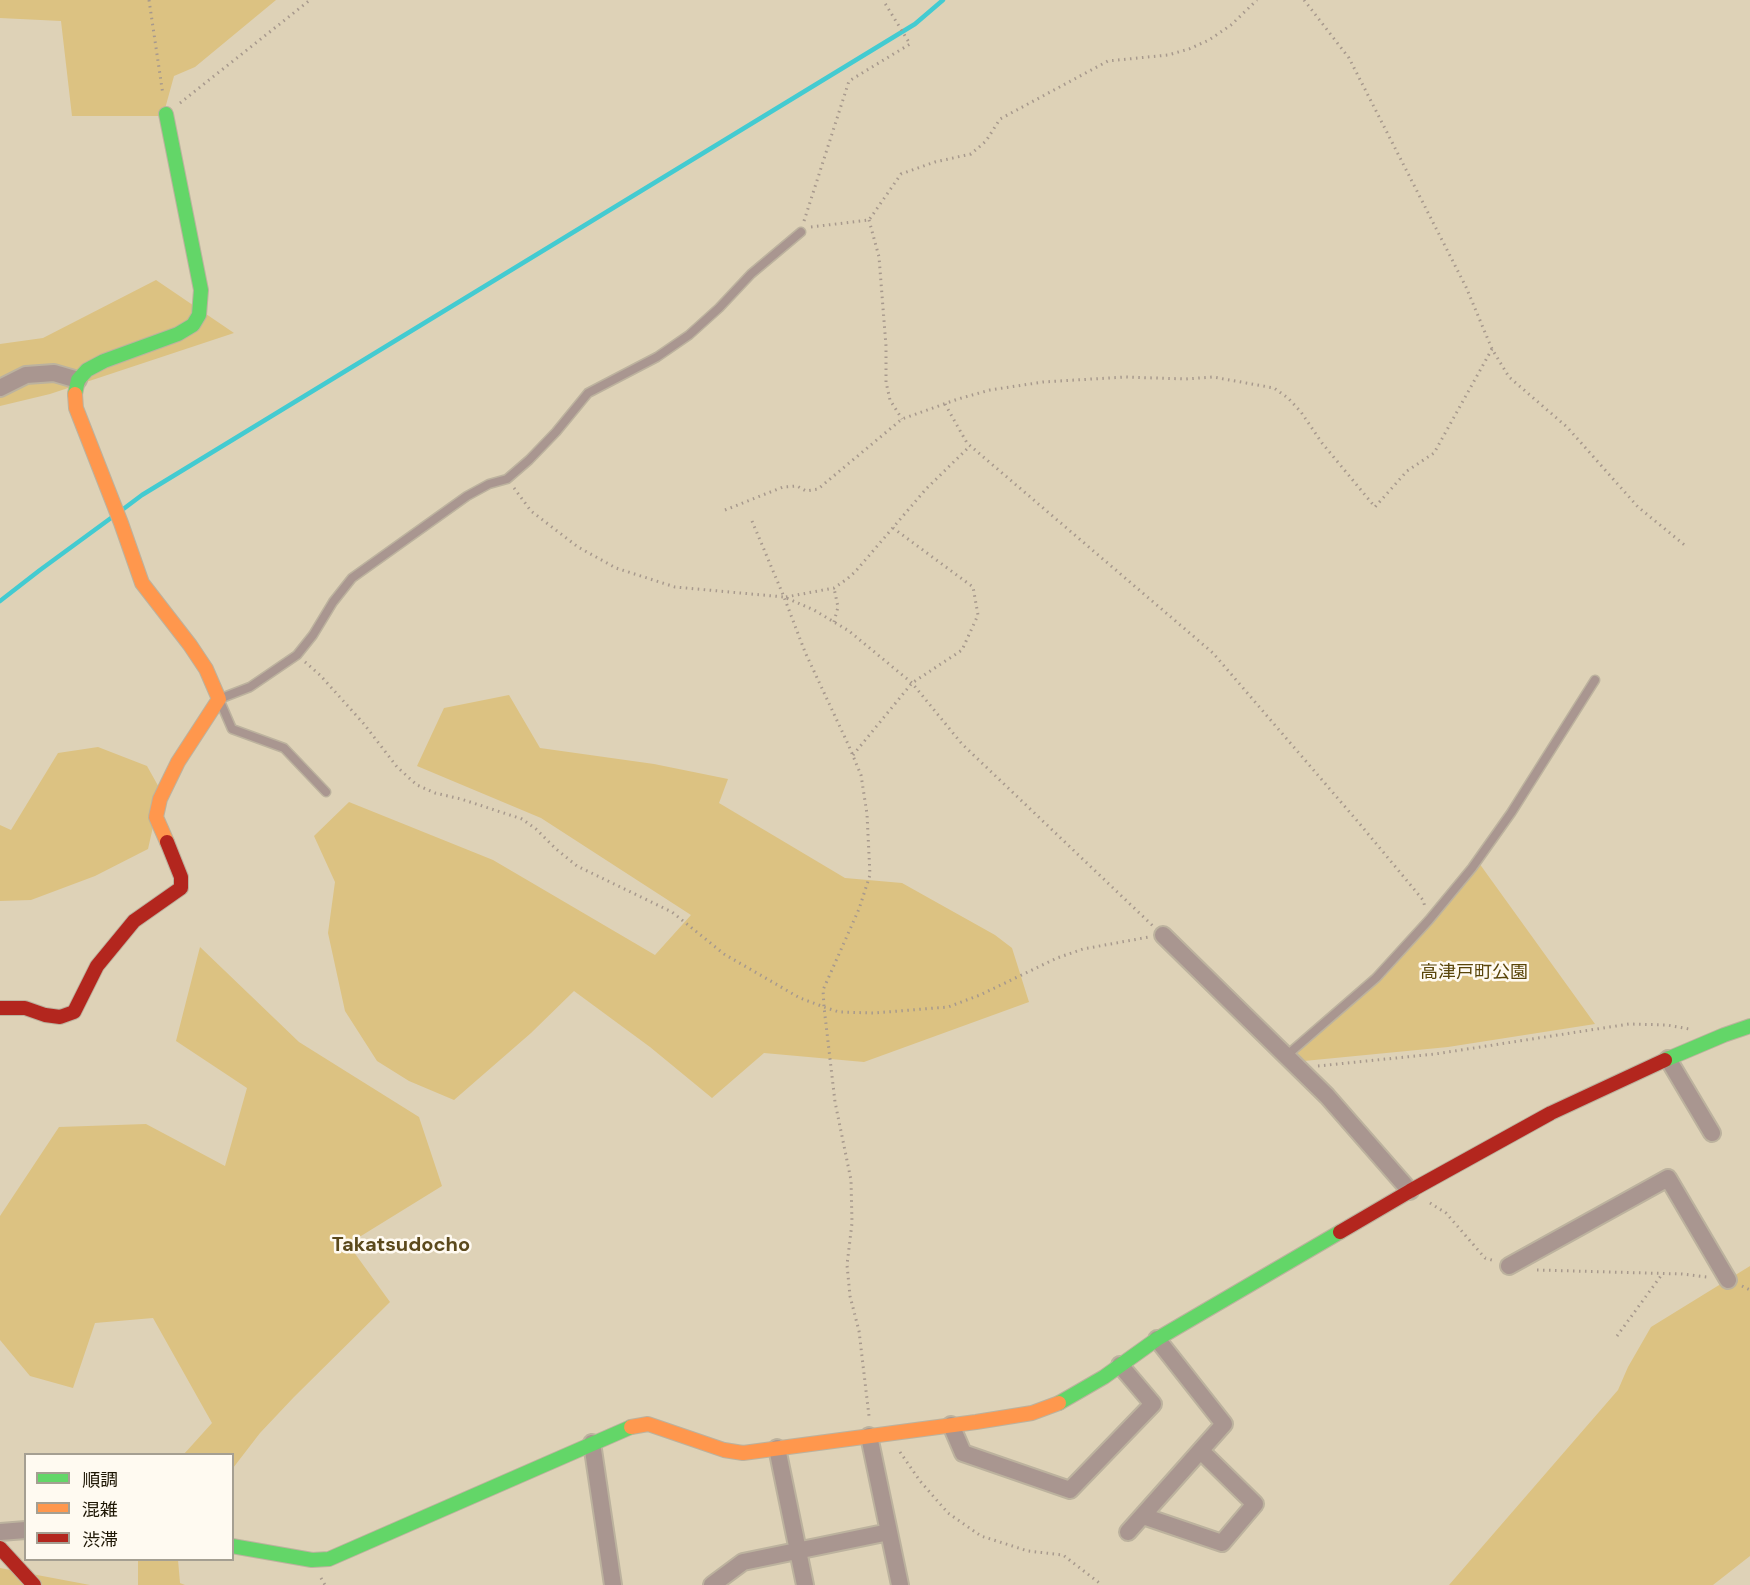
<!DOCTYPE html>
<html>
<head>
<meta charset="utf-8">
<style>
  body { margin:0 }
  #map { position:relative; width:1750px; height:1585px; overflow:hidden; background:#ded2b7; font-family:"DM Sans","Noto Sans JP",sans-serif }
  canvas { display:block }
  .legend { position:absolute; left:24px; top:1453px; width:210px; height:108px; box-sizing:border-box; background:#fffaf1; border:2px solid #a59f92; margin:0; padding:8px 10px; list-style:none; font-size:18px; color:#1e1604 }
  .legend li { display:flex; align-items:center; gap:12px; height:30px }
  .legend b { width:30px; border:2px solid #a59f92 }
</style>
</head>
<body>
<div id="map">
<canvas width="1750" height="1585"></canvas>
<ul class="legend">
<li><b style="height:8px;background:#63d668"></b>順調</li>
<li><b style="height:8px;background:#ff974d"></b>混雑</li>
<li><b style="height:8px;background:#b3261e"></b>渋滞</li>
</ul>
</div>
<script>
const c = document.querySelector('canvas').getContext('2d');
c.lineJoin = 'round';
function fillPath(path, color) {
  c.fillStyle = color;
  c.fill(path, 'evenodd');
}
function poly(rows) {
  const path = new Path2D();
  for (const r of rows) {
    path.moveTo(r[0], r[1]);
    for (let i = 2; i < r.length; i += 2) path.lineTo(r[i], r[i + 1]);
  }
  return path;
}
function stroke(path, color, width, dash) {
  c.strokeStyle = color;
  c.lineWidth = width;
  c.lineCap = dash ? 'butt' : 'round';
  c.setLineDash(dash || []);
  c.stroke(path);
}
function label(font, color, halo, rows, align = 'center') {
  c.font = font + ' "DM Sans","Noto Sans JP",sans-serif';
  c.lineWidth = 5;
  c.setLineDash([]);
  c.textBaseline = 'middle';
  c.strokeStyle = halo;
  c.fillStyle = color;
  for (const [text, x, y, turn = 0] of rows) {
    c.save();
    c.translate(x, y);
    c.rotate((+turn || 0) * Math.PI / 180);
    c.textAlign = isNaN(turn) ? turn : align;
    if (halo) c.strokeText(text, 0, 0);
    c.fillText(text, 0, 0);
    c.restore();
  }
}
const green = poly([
  [0,0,276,0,195,67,174,76,163,116,72,116,61,21,0,18],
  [156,280,234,333,50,394,0,406,0,344,43,338],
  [509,695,540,748,654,764,728,779,719,803,845,878,902,883,995,935,1012,948,1029,1002,864,1062,764,1053,712,1098,650,1047,574,991,531,1033,454,1100,409,1081,377,1061,345,1011,328,933,335,882,314,836,349,802,493,860,655,955,691,915,541,818,417,766,444,708],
  [98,747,147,766,161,791,148,849,95,876,31,900,0,901,0,825,11,830,58,753],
  [1479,863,1595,1024,1448,1047,1304,1061,1294,1050,1377,980],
  [200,947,299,1042,419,1117,442,1186,348,1244,390,1302,294,1397,260,1433,233,1468,232,1454,184,1454,212,1423,153,1318,95,1323,73,1388,30,1376,0,1340,0,1216,59,1127,146,1124,225,1166,247,1088,176,1041],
  [1750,1266,1750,1556,1713,1585,1449,1585,1618,1390,1628,1367,1651,1327],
  [138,1560,178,1560,180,1583,185,1585,138,1585],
  [0,1568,90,1585,0,1585]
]);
const stream = poly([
  [122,510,142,495,915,24,943,0],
  [0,601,40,570,111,518]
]);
const path = poly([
  [149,0,163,95],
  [1304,0,1349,58,1466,287,1492,349,1509,377,1567,427,1638,507,1687,547],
  [180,103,310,0],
  [869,220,879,257,886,346,886,382,890,400,902,419],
  [804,221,849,81,910,44,883,0],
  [811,227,869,220,901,174,935,162,971,154,986,141,1000,119,1108,61,1168,55,1189,49,1209,40,1231,25,1257,0],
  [945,404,967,443,1213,653,1359,823,1423,900,1425,907],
  [514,488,531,511,578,547,616,568,675,587,784,597,814,610,849,631,912,683,962,744,1153,926],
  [725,510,783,487,797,486,806,491,818,489,902,419,958,399,990,390,1043,382,1125,377,1186,379,1213,377,1274,388,1288,398,1301,412,1322,443,1375,507,1407,471,1434,453,1492,349],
  [752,521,784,597,805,652,848,744,861,775,867,814,870,875,859,909,823,990,824,1007,835,1102,851,1180,852,1223,847,1265,850,1296,859,1331,869,1416],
  [786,597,834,588,847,579,855,572,926,489,970,446],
  [834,622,838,607,834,588],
  [305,662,320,675,364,724,397,767,417,785,435,793,461,799,522,819,536,829,556,849,577,866,672,912,724,954,800,998,824,1007,839,1012,874,1013,948,1007,980,995,1057,958,1083,949,1149,937],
  [853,755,912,683,962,650,978,615,973,587,893,528],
  [1318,1066,1435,1054,1629,1024,1667,1025,1689,1029],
  [1430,1203,1446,1213,1485,1258,1495,1261],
  [1537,1270,1682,1274,1707,1277],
  [1742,1286,1750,1290],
  [1617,1336,1663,1273],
  [900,1452,920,1481,948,1513,981,1536,1028,1551,1063,1555,1102,1585],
  [321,1578,325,1585]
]);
const lane = poly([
  [326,792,284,748,232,729,219,699,250,687,297,655,313,635,333,602,352,578,467,496,489,484,507,479,529,460,556,432,588,393,657,357,689,335,719,308,751,274,801,232],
  [1286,1056,1376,978,1429,920,1472,868,1511,813,1595,680]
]);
const street = poly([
  [0,388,26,375,54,373,78,380],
  [1163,935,1327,1096,1410,1191],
  [1668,1059,1712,1133],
  [1509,1266,1668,1178,1728,1280],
  [951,1425,963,1453,1070,1490,1153,1404,1120,1365],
  [869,1436,900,1585],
  [592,1443,613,1585],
  [777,1448,805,1585],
  [1143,1516,1222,1543,1255,1504,1201,1451],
  [0,1532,26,1530],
  [1128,1532,1224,1424,1157,1339],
  [712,1585,743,1562,889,1532]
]);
const fast = poly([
  [75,394,78,380,87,370,104,361,178,334,193,325,199,315,201,290,166,114],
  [1665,1060,1724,1035,1750,1026],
  [1059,1403,1104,1377,1157,1339,1340,1232],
  [232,1546,312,1560,329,1559,631,1427]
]);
const slow = poly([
  [75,394,76,408,121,523,142,583,190,645,206,669,219,699,178,762,160,799,156,817,167,842],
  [631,1427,648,1424,724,1450,743,1453,976,1422,1032,1413,1059,1403]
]);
const jam = poly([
  [0,1008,25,1008,45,1015,60,1017,74,1012,97,966,134,921,181,888,181,877,167,842],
  [1340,1232,1410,1191,1551,1113,1665,1060],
  [0,1548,34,1585]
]);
const parkNames = [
  ["高津戸町公園",1474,973]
];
const neighbourhoodNames = [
  ["Takatsudocho",401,1246]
];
fillPath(green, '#dcc282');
stroke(stream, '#43cbd1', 4.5);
stroke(lane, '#bcb29e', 11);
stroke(street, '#bcb29e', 20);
stroke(fast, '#bcb29e', 16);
stroke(slow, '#bcb29e', 16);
stroke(jam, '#bcb29e', 16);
stroke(path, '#a7998d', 3, [1.5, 4.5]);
stroke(lane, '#a99690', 8);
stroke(street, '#a99690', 16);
stroke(fast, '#63d668', 14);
stroke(slow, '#ff974d', 14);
stroke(jam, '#b3261e', 14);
label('18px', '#5a450a', '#fffaf1', parkNames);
label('bold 20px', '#5b491c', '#fffaf1', neighbourhoodNames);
</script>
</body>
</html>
